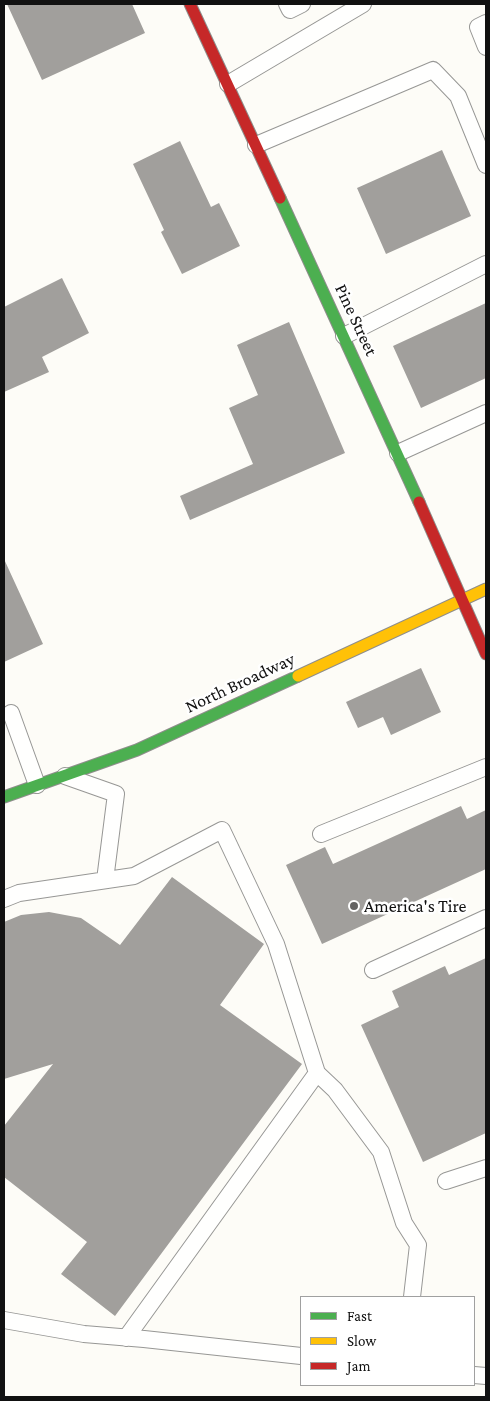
<!DOCTYPE html>
<html>
<head>
<meta charset="utf-8">
<style>
  body { margin:0 }
  #map { position:relative; width:490px; height:1401px; overflow:hidden; background:#fdfcf7; font-family:"Crimson Pro",serif }
  canvas { display:block }
  .frame { position:absolute; inset:0; border:5px solid #111; pointer-events:none }
  .legend { position:absolute; left:300px; top:1296px; width:175px; height:90px; box-sizing:border-box; background:#fff; border:1px solid #a0a0a0; margin:0; padding:6px 9px; list-style:none; font-size:15px; color:#111 }
  .legend li { display:flex; align-items:center; gap:10px; height:25px }
  .legend b { width:25px; border:1px solid #a0a0a0 }
</style>
</head>
<body>
<div id="map">
<canvas width="490" height="1401"></canvas>
<div class="frame"></div>
<ul class="legend">
<li><b style="height:6px;background:#4caf50"></b>Fast</li>
<li><b style="height:6px;background:#ffc107"></b>Slow</li>
<li><b style="height:6px;background:#c62828"></b>Jam</li>
</ul>
</div>
<script>
const c = document.querySelector('canvas').getContext('2d');
c.lineJoin = 'round';
function fillPath(path, color) {
  c.fillStyle = color;
  c.fill(path, 'evenodd');
}
function poly(rows) {
  const path = new Path2D();
  for (const r of rows) {
    path.moveTo(r[0], r[1]);
    for (let i = 2; i < r.length; i += 2) path.lineTo(r[i], r[i + 1]);
  }
  return path;
}
function stroke(path, color, width, dash) {
  c.strokeStyle = color;
  c.lineWidth = width;
  c.lineCap = dash ? 'butt' : 'round';
  c.setLineDash(dash || []);
  c.stroke(path);
}
function label(font, color, halo, rows, align = 'center') {
  c.font = font + ' "Crimson Pro",serif';
  c.lineWidth = 5;
  c.setLineDash([]);
  c.textBaseline = 'middle';
  c.strokeStyle = halo;
  c.fillStyle = color;
  for (const [text, x, y, turn = 0] of rows) {
    c.save();
    c.translate(x, y);
    c.rotate((+turn || 0) * Math.PI / 180);
    c.textAlign = isNaN(turn) ? turn : align;
    if (halo) c.strokeText(text, 0, 0);
    c.fillText(text, 0, 0);
    c.restore();
  }
}
const building = poly([
  [7,4,132,4,145,33,42,80],
  [180,141,211,207,219,203,240,246,182,274,161,232,164,230,133,164],
  [442,150,471,216,386,254,357,188],
  [62,278,89,333,42,357,49,372,4,392,4,307],
  [486,303,486,378,421,408,393,346],
  [289,322,345,453,190,520,180,496,253,464,229,408,258,395,237,345],
  [4,559,43,644,4,662],
  [421,668,441,712,391,735,383,717,358,728,346,702],
  [461,806,467,819,486,810,486,869,322,944,286,865,325,847,333,864],
  [172,877,264,944,220,1005,302,1064,115,1316,61,1274,87,1242,4,1177,4,1126,53,1064,4,1079,4,922,21,915,49,912,81,918,120,945],
  [486,958,486,1133,423,1162,361,1025,399,1007,392,991,445,966,449,975]
]);
const lane = poly([
  [287,4,290,10,302,4],
  [486,23,478,27,486,47],
  [228,84,363,4],
  [256,145,433,70,458,96,486,165],
  [344,336,486,264],
  [398,453,486,413],
  [11,713,37,785],
  [65,776,116,794,105,880],
  [321,834,486,767],
  [4,899,19,893,134,876,222,830,276,944,317,1073,126,1338],
  [373,970,486,918],
  [317,1073,335,1090,381,1152,404,1223,418,1245,412,1297],
  [446,1181,486,1168],
  [4,1320,84,1334,144,1339,301,1356],
  [474,1375,486,1376]
]);
const fast = poly([
  [280,198,419,502],
  [4,797,137,750,298,676]
]);
const slow = poly([
  [298,676,486,589]
]);
const jam = poly([
  [190,4,280,198],
  [419,502,486,654]
]);
const markers = [
  [354,906,5,"#646362"]
];
const streetNames = [
  ["Pine Street",356,320,65],
  ["North Broadway",240,683,-25]
];
const poiNames = [
  ["America's Tire",364,906]
];
fillPath(building, '#a19f9c');
stroke(lane, '#979795', 18);
stroke(fast, '#8e8d8b', 13);
stroke(slow, '#8e8d8b', 13);
stroke(jam, '#8e8d8b', 13);
stroke(lane, '#fffffe', 16);
stroke(fast, '#4caf50', 11);
stroke(slow, '#ffc107', 11);
stroke(jam, '#c62828', 11);
for (const [x, y, r, color] of markers) {
  const dot = new Path2D();
  dot.arc(x, y, r, 0, 2 * Math.PI);
  c.fillStyle = color;
  c.fill(dot);
  stroke(dot, '#fff', 2);
}
label('18px', '#111', '#fff', streetNames);
label('18px', '#111', '#fff', poiNames, 'left');
</script>
</body>
</html>
